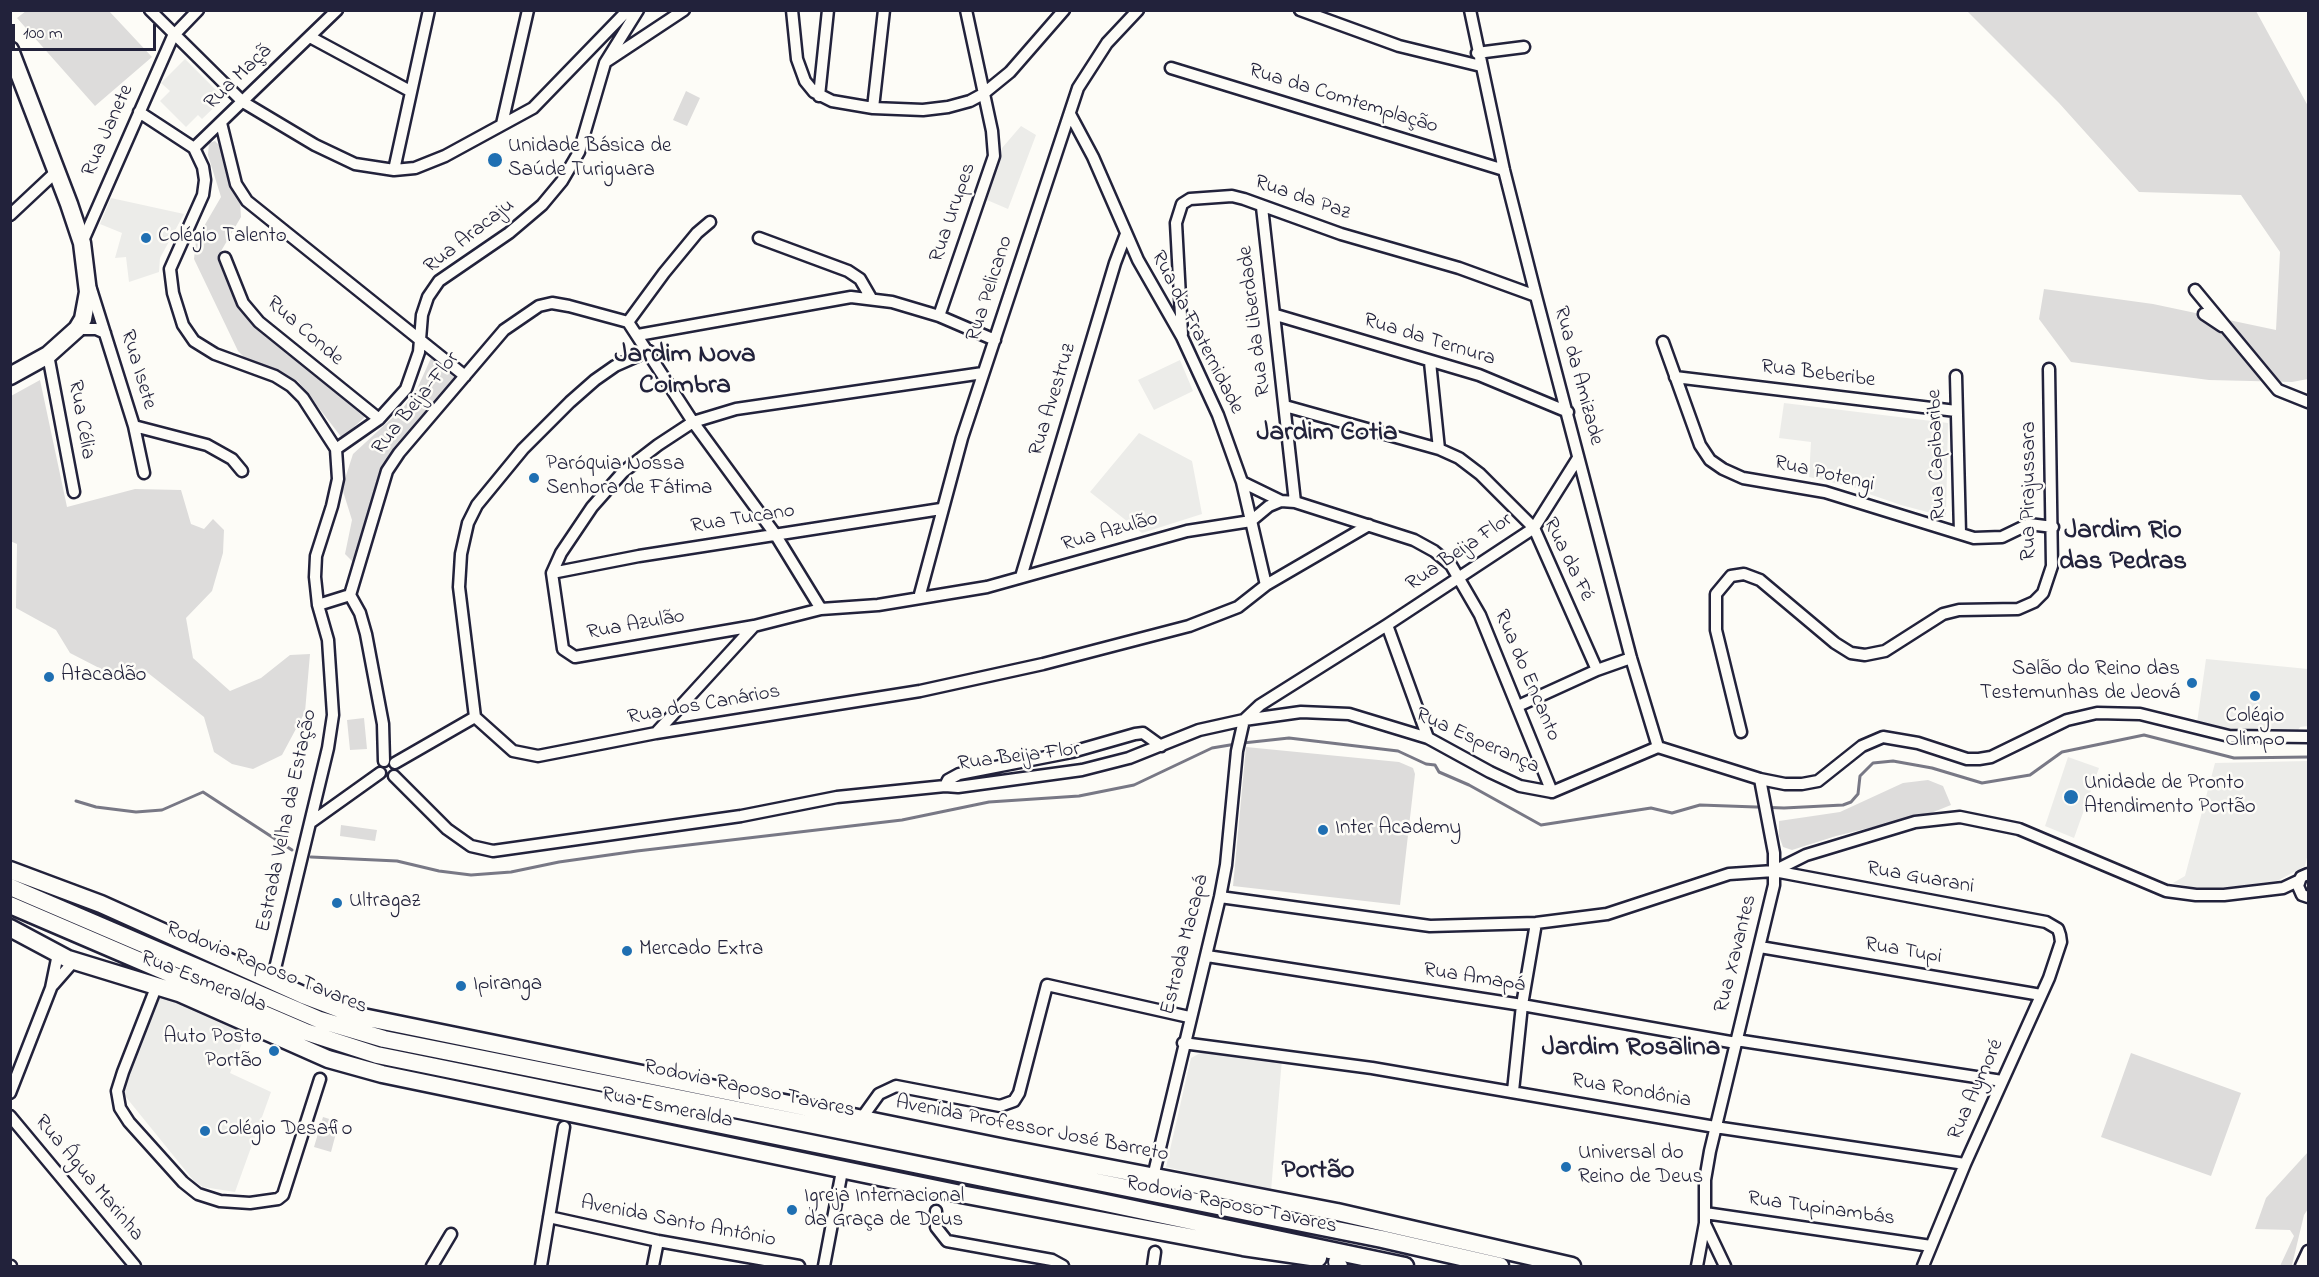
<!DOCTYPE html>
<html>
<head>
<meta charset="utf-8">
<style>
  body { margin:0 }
  #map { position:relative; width:2319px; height:1277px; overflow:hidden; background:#fdfcf7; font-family:"Indie Flower",sans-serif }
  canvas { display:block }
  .frame { position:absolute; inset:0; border:12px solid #22223b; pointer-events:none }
  .scale { position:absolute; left:12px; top:24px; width:144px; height:27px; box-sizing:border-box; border:3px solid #22223b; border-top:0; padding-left:8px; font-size:18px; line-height:21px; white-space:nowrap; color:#22223b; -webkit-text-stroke:4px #fdfcf7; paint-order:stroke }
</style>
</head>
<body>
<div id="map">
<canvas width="2319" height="1277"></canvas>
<div class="frame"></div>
<div class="scale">100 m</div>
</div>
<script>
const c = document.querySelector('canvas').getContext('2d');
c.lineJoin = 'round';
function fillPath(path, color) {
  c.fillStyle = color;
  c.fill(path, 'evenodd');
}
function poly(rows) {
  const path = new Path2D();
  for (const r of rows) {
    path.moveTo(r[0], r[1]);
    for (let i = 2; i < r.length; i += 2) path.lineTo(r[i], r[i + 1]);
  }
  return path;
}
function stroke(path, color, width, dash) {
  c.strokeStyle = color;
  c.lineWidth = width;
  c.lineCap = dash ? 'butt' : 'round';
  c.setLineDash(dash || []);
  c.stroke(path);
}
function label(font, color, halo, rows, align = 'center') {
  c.font = font + ' "Indie Flower",sans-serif';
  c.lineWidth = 5;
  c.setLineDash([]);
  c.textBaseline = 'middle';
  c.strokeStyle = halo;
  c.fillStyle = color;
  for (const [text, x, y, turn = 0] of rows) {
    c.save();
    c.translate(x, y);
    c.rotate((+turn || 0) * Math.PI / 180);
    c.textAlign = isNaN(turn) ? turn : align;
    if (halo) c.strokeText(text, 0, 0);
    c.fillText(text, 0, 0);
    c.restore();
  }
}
const built = poly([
  [185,59,224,98,202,119,198,115,186,127,160,101,170,91,161,83],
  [1021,126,1036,135,1008,209,987,200,1002,148],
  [111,198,184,214,160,258,159,272,129,282,126,257,115,258,122,233,100,224],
  [1180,360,1193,391,1154,410,1138,380],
  [1784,403,1948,423,1946,517,1901,505,1869,494,1861,489,1809,477,1811,442,1779,438],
  [1139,433,1192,461,1202,514,1142,533,1090,492],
  [2206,659,2308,669,2308,726,2300,727,2298,730,2247,735,2197,723],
  [2068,757,2099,768,2074,838,2045,826],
  [2308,761,2308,853,2305,866,2277,881,2222,888,2201,889,2173,883,2185,876,2215,763],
  [158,993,247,1031,230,1073,271,1092,235,1192,203,1187,194,1181,121,1091],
  [1204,1051,1282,1059,1271,1191,1166,1167,1191,1058]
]);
const green = poly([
  [26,11,109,11,152,57,95,106,17,18],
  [1967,11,2256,11,2308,106,2308,379,2292,382,2209,380,2071,362,2039,319,2044,289,2153,304,2276,330,2280,252,2241,195,2139,192,2059,103],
  [686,91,700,98,687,126,673,120],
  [215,141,221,147,229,184,240,200,241,217,217,258,238,308,276,344,367,415,342,438,298,381,249,362,238,351,194,259,196,240,221,197,208,155,209,143],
  [431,358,456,379,381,468,353,562,345,554,352,520,342,488,353,454,403,408,417,389],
  [40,380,67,507,135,489,181,490,191,524,204,529,213,519,224,530,223,553,212,591,186,618,193,658,230,691,261,678,290,655,310,654,305,712,282,755,253,769,232,764,214,752,204,717,148,673,105,671,70,653,56,630,16,608,17,544,10,541,11,396],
  [364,718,367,749,350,750,347,720],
  [1246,747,1399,762,1413,768,1415,774,1400,905,1233,886],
  [1928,780,1943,786,1951,805,1931,813,1836,836,1792,850,1783,847,1779,836,1779,821,1840,812,1903,783],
  [341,825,377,830,375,841,340,836],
  [2131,1053,2241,1093,2211,1176,2101,1137],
  [323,1117,339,1122,331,1152,314,1147],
  [2308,1152,2308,1209,2304,1215,2292,1265,2280,1266,2294,1236,2290,1230,2255,1229,2266,1198]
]);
const stream = poly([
  [1243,743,1289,738,1398,751,1426,764,1435,765,1439,772,1469,785,1541,825,1651,808,1672,813,1700,805,1784,808,1843,805,1851,802,1858,794,1860,776,1873,763,1893,761,1932,768,1982,783,2030,775,2062,752,2144,735,2234,758,2308,757],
  [76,801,96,807,136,812,162,810,203,792,292,850],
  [311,857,397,861,439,871,471,875,511,872,559,862,637,851,902,820,989,802,1079,796,1134,785,1212,748,1236,744]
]);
const minor = poly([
  [150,10,243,102,315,145,355,164,394,170,415,168,445,156,533,108,628,10],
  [792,10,797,59,805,81,814,92,832,101,873,108,923,110,948,107,970,101,983,94,1010,72,1064,10],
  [1300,10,1399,46,1481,66],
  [1470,10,1504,170,1536,296,1631,658,1658,747],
  [310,37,410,91],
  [1477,53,1524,47],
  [607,61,684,10],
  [1171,68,1504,170],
  [819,96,828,10],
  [873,108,884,10],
  [139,112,194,148,203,167,205,180,203,195,170,269,173,293,183,325,194,341,215,354,275,376,291,386,303,398,336,449,338,479,332,506,316,556,315,577,318,605,328,640,333,715,328,748,272,981],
  [1070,114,1093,157,1138,260,1182,337,1218,415,1242,482,1281,501,1295,502,1414,540,1434,551,1451,565,1480,615,1552,792],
  [221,123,236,184,247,201,465,376],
  [502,124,528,10],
  [194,148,337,10],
  [394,170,429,10],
  [1262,207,1295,502],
  [10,215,58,170],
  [759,238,848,271,860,279,871,298],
  [82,243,173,36,198,10],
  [225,258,243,303,259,322,379,419],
  [91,289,134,426,144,473],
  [2195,290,2278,390,2308,402],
  [2204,314,2222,326],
  [1276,315,1479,375,1568,412],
  [939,316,994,156,992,131,966,10],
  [628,322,664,273,697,233,710,222],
  [77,329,96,329,105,333],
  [1182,334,1176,223,1182,204,1190,199,1232,196,1244,199,1341,234,1459,268,1536,296],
  [638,335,851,297,892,302,939,316,995,340],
  [1663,342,1700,445,1710,460,1723,469,1743,478,1825,492,1974,538,2002,537,2029,524,2053,527],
  [649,351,615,366,595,380,570,402,523,449,477,505,468,523,461,554,459,587,475,717,513,751,538,756,656,733,920,691,1043,664,1189,626,1238,607,1266,585,1369,525],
  [48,355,74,492],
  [1430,362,1439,449],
  [983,373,736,409,693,422,658,445,623,472,592,507,561,553,552,573,563,649,575,657,754,626,821,609,878,605,987,587,1187,531,1251,521,1269,506,1281,501],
  [1956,376,1960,533],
  [1675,377,1956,411],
  [1285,406,1439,449,1459,458,1480,474,1534,528,1597,670],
  [134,426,207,445,232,459,242,471],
  [336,449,379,419,406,389,419,352,422,315,428,297,439,281,509,233,542,205,562,181,579,152,605,63,638,10],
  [1242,482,1266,585],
  [552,573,639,556,941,509],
  [1021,577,1115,263,1126,234],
  [919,598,962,438,1078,88,1107,43,1138,10],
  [318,605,350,595],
  [1387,625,1428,738],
  [1518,706,1597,670,1631,658],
  [1741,732,1716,630,1716,594,1731,576,1744,574,1760,580,1835,643,1851,653,1865,655,1885,651,1943,614,1959,610,2018,609,2034,602,2043,593,2052,566,2049,369],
  [656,733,754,626],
  [384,761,383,724,366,634,360,613,350,595,387,471,399,453,504,330,539,306,552,303,569,306,628,322,693,422,775,534,821,609],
  [395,763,475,717],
  [394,776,447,829,471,846,493,851,741,816,837,797,945,786,958,787,1082,770,1129,758,1199,730,1244,720,1301,712,1349,714,1428,738,1490,772,1520,786,1552,792,1658,747,1760,779,1785,784,1802,784,1818,781,1862,746,1883,737,1918,743,1967,759,1979,759,1991,757,2067,720,2097,713,2140,714,2229,736,2308,737],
  [945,786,948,780,959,774,1072,752,1135,734,1143,733,1161,746],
  [310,823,380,773],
  [1774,871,2046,922,2058,929,2060,935,2061,942,2049,978,1965,1164,1923,1266],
  [2308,874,2301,877,2298,886,2302,895,2308,897],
  [1220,897,1430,926,1536,923,1607,914,1729,874,1774,871,1806,855,1915,822,1960,817,2019,829,2166,891,2196,895,2224,895,2283,888,2300,880],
  [1760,947,2041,995],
  [1207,956,1522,1005,1736,1043],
  [53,985,74,961],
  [157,985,123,1072,117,1091,120,1108,129,1122,183,1182,198,1194,220,1201,250,1203,278,1199,283,1195,320,1079],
  [1736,1040,2002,1081],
  [1183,1043,1372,1068,1715,1127,1965,1164],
  [1513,1091,1522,1005,1536,923],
  [10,1093,51,988,58,954],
  [10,1116,135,1266],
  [861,1119,879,1094,896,1086,1000,1106,1014,1101,1019,1093,1047,985,1189,1017],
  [1153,1177,1220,897,1226,865,1237,751,1244,720,1260,705,1387,625,1534,528,1578,458],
  [936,1211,936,1227,947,1241,1052,1260,1063,1266],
  [1705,1213,1931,1246],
  [549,1217,658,1241,799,1266],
  [1705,1224,1725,1266],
  [10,1266,11,1266],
  [432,1266,451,1234],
  [541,1266,564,1127],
  [653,1266,658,1241],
  [824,1266,842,1171],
  [1153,1266,1155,1252],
  [1697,1266,1705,1223,1705,1180,1710,1151,1774,885,1774,853,1760,779],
  [2301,1266,2308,1251]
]);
const major = poly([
  [1336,1262,1340,1266]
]);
const highway = poly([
  [10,50,69,204,82,243,88,292,83,319,77,329,48,355,10,376],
  [10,870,101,904,303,995,358,1016,1005,1148,1337,1212,1572,1266],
  [10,887,320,1020,384,1039,1382,1239,1500,1266],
  [10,905,306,1032,377,1055,1101,1202,1405,1266],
  [10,928,68,959,179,993,328,1059,382,1074,961,1194,1243,1247,1318,1258]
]);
const markers = [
  [495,160,8,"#1f6fb2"],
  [146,238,6,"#1f6fb2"],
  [534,478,6,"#1f6fb2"],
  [49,677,6,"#1f6fb2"],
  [2192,683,6,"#1f6fb2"],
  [2255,696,6,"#1f6fb2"],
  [2071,797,8,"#1f6fb2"],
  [1323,830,6,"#1f6fb2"],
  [337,903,6,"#1f6fb2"],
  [627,951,6,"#1f6fb2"],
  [461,986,6,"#1f6fb2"],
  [274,1051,6,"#1f6fb2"],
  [205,1131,6,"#1f6fb2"],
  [1566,1167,6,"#1f6fb2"],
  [792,1210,6,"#1f6fb2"]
];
const streetNames = [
  ["Rua Maçã",239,78,-44],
  ["Rua da Comtemplação",1343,100,17],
  ["Rua Janete",109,131,-66],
  ["Rua da Paz",1302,199,19],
  ["Rua Urupes",954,213,-71],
  ["Rua Aracaju",470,237,-38],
  ["Rua Pelicano",991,289,-72],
  ["Rua da Liberdade",1256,321,-97],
  ["Rua Conde",304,332,41],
  ["Rua da Fraternidade",1196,333,63],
  ["Rua da Ternura",1429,341,17],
  ["Rua Isete",137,370,73],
  ["Rua Beberibe",1818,375,7],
  ["Rua da Amizade",1577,376,75],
  ["Rua Avestruz",1054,400,-73],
  ["Rua Beija-Flor",417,404,-51],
  ["Rua Célia",80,420,80],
  ["Rua Capibaribe",1938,455,-92],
  ["Rua Potengi",1824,475,13],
  ["Rua Pirajussara",2031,491,-90],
  ["Rua Tucano",743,520,-9],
  ["Rua Azulão",1110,533,-16],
  ["Rua Beija Flor",1460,553,-34],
  ["Rua da Fé",1567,560,64],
  ["Rua Azulão",636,626,-10],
  ["Rua do Encanto",1526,676,67],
  ["Rua dos Canários",704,706,-10],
  ["Rua Esperança",1477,742,24],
  ["Rua Beija Flor",1019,758,-7],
  ["Estrada Velha da Estação",288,821,-78],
  ["Rua Guarani",1920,879,10],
  ["Estrada Macapá",1186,945,-76],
  ["Rua Tupi",1903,952,10],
  ["Rua Xavantes",1737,954,-76],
  ["Rodovia Raposo Tavares",266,969,22],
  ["Rua Amapá",1474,979,9],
  ["Rua Esmeralda",203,983,22],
  ["Rodovia Raposo Tavares",749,1090,12],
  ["Rua Aymoré",1977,1090,-66],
  ["Rua Rondônia",1631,1092,10],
  ["Rua Esmeralda",667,1109,12],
  ["Avenida Professor José Barreto",1032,1130,11],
  ["Rua Água Marinha",88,1179,50],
  ["Rodovia Raposo Tavares",1231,1206,12],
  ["Rua Tupinambás",1821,1210,8],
  ["Avenida Santo Antônio",678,1223,11]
];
const poiNames = [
  ["Unidade Básica de",508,148],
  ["Saúde Turiguara",508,172],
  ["Colégio Talento",158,238],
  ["Paróquia Nossa",546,466],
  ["Senhora de Fátima",546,490],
  ["Salão do Reino das",2180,671,"right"],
  ["Testemunhas de Jeová",2180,695,"right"],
  ["Atacadão",61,677],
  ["Colégio",2255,718,"center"],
  ["Olimpo",2255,742,"center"],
  ["Unidade de Pronto",2084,785],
  ["Atendimento Portão",2084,809],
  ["Inter Academy",1335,830],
  ["Ultragaz",349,903],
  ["Mercado Extra",639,951],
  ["Ipiranga",473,986],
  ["Auto Posto",262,1039,"right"],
  ["Portão",262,1063,"right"],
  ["Colégio Desafio",217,1131],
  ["Universal do",1578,1155],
  ["Reino de Deus",1578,1179],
  ["Igreja Internacional",804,1198],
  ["da Graça de Deus",804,1222]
];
const districtNames = [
  ["Jardim Nova",685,357],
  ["Coimbra",685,388],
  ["Jardim Cotia",1327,435],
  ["Jardim Rio",2123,533],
  ["das Pedras",2123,564],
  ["Jardim Rosalina",1631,1050],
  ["Portão",1318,1173]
];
fillPath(built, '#ecece9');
fillPath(green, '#dddcdb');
stroke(stream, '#787885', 3);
stroke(minor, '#22223b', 15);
stroke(major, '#22223b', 18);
stroke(highway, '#22223b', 21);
stroke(minor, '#fdfcf7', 10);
stroke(major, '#fdfcf7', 14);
stroke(highway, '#fdfcf7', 16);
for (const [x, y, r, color] of markers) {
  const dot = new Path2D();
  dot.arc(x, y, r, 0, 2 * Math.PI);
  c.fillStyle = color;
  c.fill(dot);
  stroke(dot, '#fdfcf7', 2);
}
label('21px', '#22223b', '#fdfcf7', streetNames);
label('21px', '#22223b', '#fdfcf7', poiNames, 'left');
label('bold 27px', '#22223b', '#fdfcf7', districtNames);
</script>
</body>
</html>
